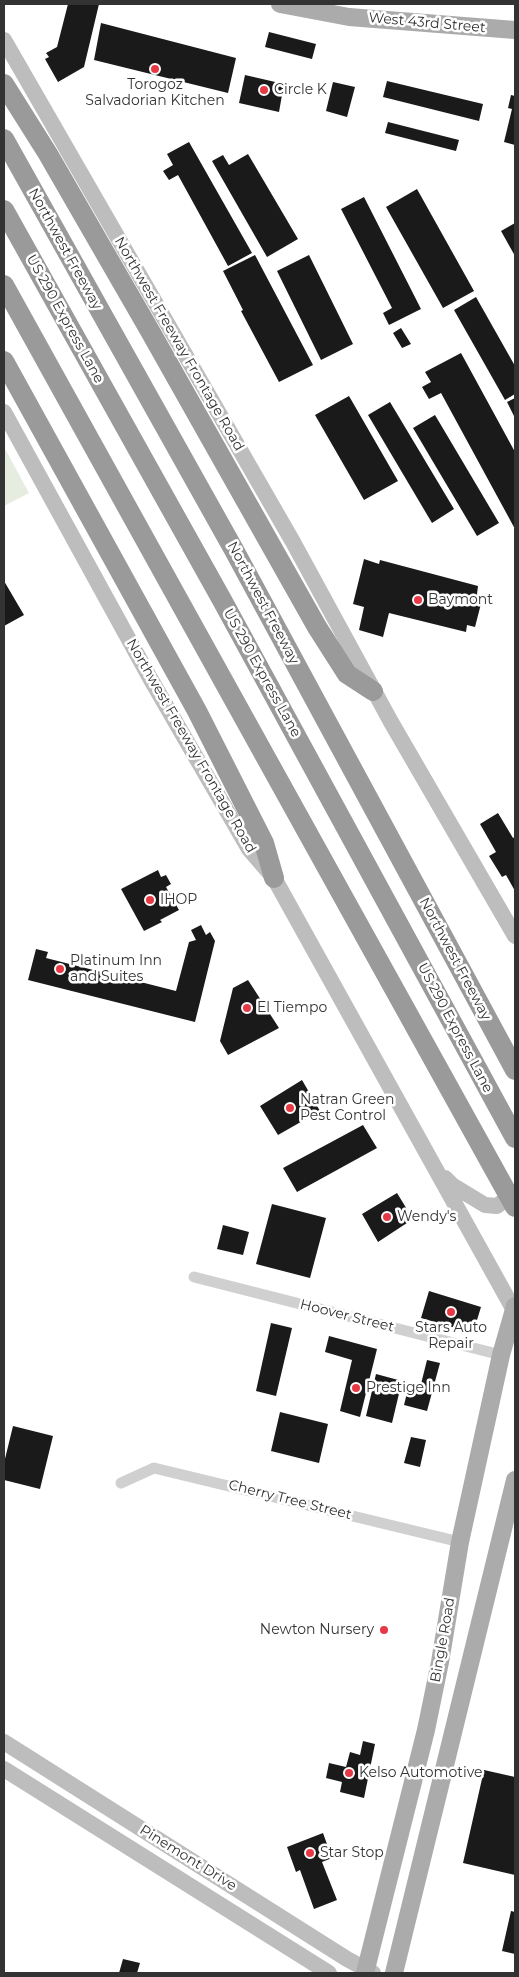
<!DOCTYPE html>
<html>
<head>
<meta charset="utf-8">
<style>
  body { margin:0 }
  #map { position:relative; width:519px; height:1977px; overflow:hidden; background:#fff; font-family:Montserrat,sans-serif }
  canvas { display:block }
  .frame { position:absolute; inset:0; border:5px solid #333; pointer-events:none }
</style>
</head>
<body>
<div id="map">
<canvas width="519" height="1977"></canvas>
<div class="frame"></div>
</div>
<script>
const c = document.querySelector('canvas').getContext('2d');
c.lineJoin = 'round';
function fillPath(path, color) {
  c.fillStyle = color;
  c.fill(path, 'evenodd');
}
function poly(rows) {
  const path = new Path2D();
  for (const r of rows) {
    path.moveTo(r[0], r[1]);
    for (let i = 2; i < r.length; i += 2) path.lineTo(r[i], r[i + 1]);
  }
  return path;
}
function stroke(path, color, width, dash) {
  c.strokeStyle = color;
  c.lineWidth = width;
  c.lineCap = dash ? 'butt' : 'round';
  c.setLineDash(dash || []);
  c.stroke(path);
}
function label(font, color, halo, rows, align = 'center') {
  c.font = font + ' Montserrat,sans-serif';
  c.lineWidth = 5;
  c.setLineDash([]);
  c.textBaseline = 'middle';
  c.strokeStyle = halo;
  c.fillStyle = color;
  for (const [text, x, y, turn = 0] of rows) {
    c.save();
    c.translate(x, y);
    c.rotate((+turn || 0) * Math.PI / 180);
    c.textAlign = isNaN(turn) ? turn : align;
    if (halo) c.strokeText(text, 0, 0);
    c.fillText(text, 0, 0);
    c.restore();
  }
}
const green = poly([
  [4,447,29,493,4,506]
]);
const building = poly([
  [68,4,99,4,84,67,58,82,45,59,49,57,46,53,57,47],
  [101,23,236,58,228,93,94,60],
  [269,32,316,44,312,59,265,47],
  [245,75,284,84,279,112,239,103],
  [387,81,483,104,479,121,383,97],
  [333,82,355,87,347,117,326,111],
  [511,95,515,96,515,145,504,142,512,109,508,108],
  [388,122,459,140,456,151,385,133],
  [189,142,252,253,228,266,178,175,169,180,163,171,173,165,167,154],
  [248,154,298,239,267,257,212,161,223,155,229,165],
  [417,189,474,291,443,308,386,207],
  [364,197,421,309,389,325,383,313,392,308,341,209],
  [515,223,515,256,501,231],
  [255,255,313,365,279,382,241,311,243,310,223,271],
  [309,255,353,344,321,360,277,271],
  [476,297,515,366,515,394,505,400,454,310],
  [401,328,411,344,402,348,393,333],
  [461,353,515,452,515,529,441,393,429,399,422,387,431,382,425,372],
  [349,396,398,481,364,500,315,415],
  [515,398,515,418,507,402],
  [390,402,454,509,432,523,368,415],
  [435,415,499,523,477,536,413,428],
  [364,559,379,564,380,560,478,586,477,594,483,596,475,627,467,625,466,632,389,613,383,637,359,630,364,607,353,604],
  [4,581,24,615,4,626],
  [498,813,513,838,515,837,515,891,506,875,502,877,489,856,496,852,480,824],
  [158,870,161,877,166,875,171,884,166,887,179,910,160,920,162,922,144,931,121,889],
  [201,925,206,935,210,932,215,941,195,1022,28,980,36,949,48,952,46,958,176,991,189,942,196,940,191,930],
  [248,980,279,1028,228,1055,220,1041,233,988],
  [302,1080,320,1111,278,1135,260,1106],
  [363,1125,377,1148,297,1192,283,1168],
  [397,1193,413,1219,378,1242,362,1214],
  [272,1204,326,1218,310,1278,256,1264],
  [223,1225,249,1232,243,1255,217,1249],
  [429,1291,481,1307,473,1333,421,1318],
  [271,1323,292,1328,276,1396,256,1391],
  [329,1336,377,1349,360,1417,340,1411,352,1360,325,1352],
  [427,1360,440,1363,427,1411,404,1405,408,1389,419,1392],
  [376,1374,402,1381,392,1423,366,1416],
  [280,1412,328,1424,319,1463,271,1451],
  [13,1426,53,1436,40,1489,4,1480,4,1463],
  [411,1437,426,1440,420,1467,404,1463],
  [363,1741,375,1744,364,1798,340,1792,342,1782,326,1778,329,1763,346,1767,350,1752,360,1755],
  [484,1770,515,1777,515,1875,463,1863],
  [323,1833,332,1858,322,1862,337,1900,314,1909,300,1870,296,1872,287,1847],
  [511,1911,515,1912,515,1954,502,1951],
  [123,1959,140,1963,137,1973,119,1973]
]);
const street = poly([
  [194,1277,501,1355],
  [121,1483,154,1468,460,1542]
]);
const secondary = poly([
  [4,40,293,542,391,722,515,936],
  [4,412,150,678,249,849,274,878,515,1312],
  [445,1178,452,1185,485,1205,497,1206,515,1192],
  [4,1742,347,1959,373,1973],
  [4,1769,329,1973]
]);
const primary = poly([
  [280,4,349,17,515,30],
  [365,1973,426,1730,440,1662,460,1542,501,1355,515,1306],
  [394,1973,515,1480]
]);
const highway = poly([
  [4,84,48,154,150,331,317,627,347,674,373,691],
  [4,139,234,550,515,1070],
  [4,210,222,600,515,1138],
  [4,285,515,1207],
  [4,361,197,711,264,843,274,878]
]);
const markers = [
  [155,69,5,"#e63946"],
  [264,90,5,"#e63946"],
  [418,600,5,"#e63946"],
  [150,900,5,"#e63946"],
  [60,969,5,"#e63946"],
  [247,1008,5,"#e63946"],
  [290,1108,5,"#e63946"],
  [387,1217,5,"#e63946"],
  [451,1312,5,"#e63946"],
  [356,1388,5,"#e63946"],
  [384,1630,5,"#e63946"],
  [349,1773,5,"#e63946"],
  [310,1853,5,"#e63946"]
];
const streetNames = [
  ["West 43rd Street",427,23,5],
  ["Northwest Freeway",65,249,61],
  ["US 290 Express Lane",65,319,61],
  ["Northwest Freeway Frontage Road",179,344,60],
  ["Northwest Freeway",263,603,62],
  ["US 290 Express Lane",262,673,61],
  ["Northwest Freeway Frontage Road",191,746,60],
  ["Northwest Freeway",455,959,62],
  ["US 290 Express Lane",455,1028,62],
  ["Hoover Street",347,1316,14],
  ["Cherry Tree Street",290,1500,14],
  ["Bingle Road",443,1640,-80],
  ["Pinemont Drive",188,1858,32]
];
const poiNames = [
  ["Torogoz",155,85,"center"],
  ["Salvadorian Kitchen",155,101,"center"],
  ["Circle K",274,90],
  ["Baymont",428,600],
  ["IHOP",160,900],
  ["Platinum Inn",70,961],
  ["and Suites",70,977],
  ["El Tiempo",257,1008],
  ["Natran Green",300,1100],
  ["Pest Control",300,1116],
  ["Wendy's",397,1217],
  ["Stars Auto",451,1328,"center"],
  ["Repair",451,1344,"center"],
  ["Prestige Inn",366,1388],
  ["Newton Nursery",374,1630,"right"],
  ["Kelso Automotive",359,1773],
  ["Star Stop",320,1853]
];
fillPath(green, '#e6ecdf');
fillPath(building, '#1a1a1a');
stroke(street, '#d0d0d0', 11);
stroke(secondary, '#bdbdbd', 16);
stroke(primary, '#ababab', 18);
stroke(highway, '#9a9a9a', 20);
for (const [x, y, r, color] of markers) {
  const dot = new Path2D();
  dot.arc(x, y, r, 0, 2 * Math.PI);
  c.fillStyle = color;
  c.fill(dot);
  stroke(dot, '#fff', 2);
}
label('14px', '#333', '#fff', streetNames);
label('14px', '#333', '#fff', poiNames, 'left');
</script>
</body>
</html>
